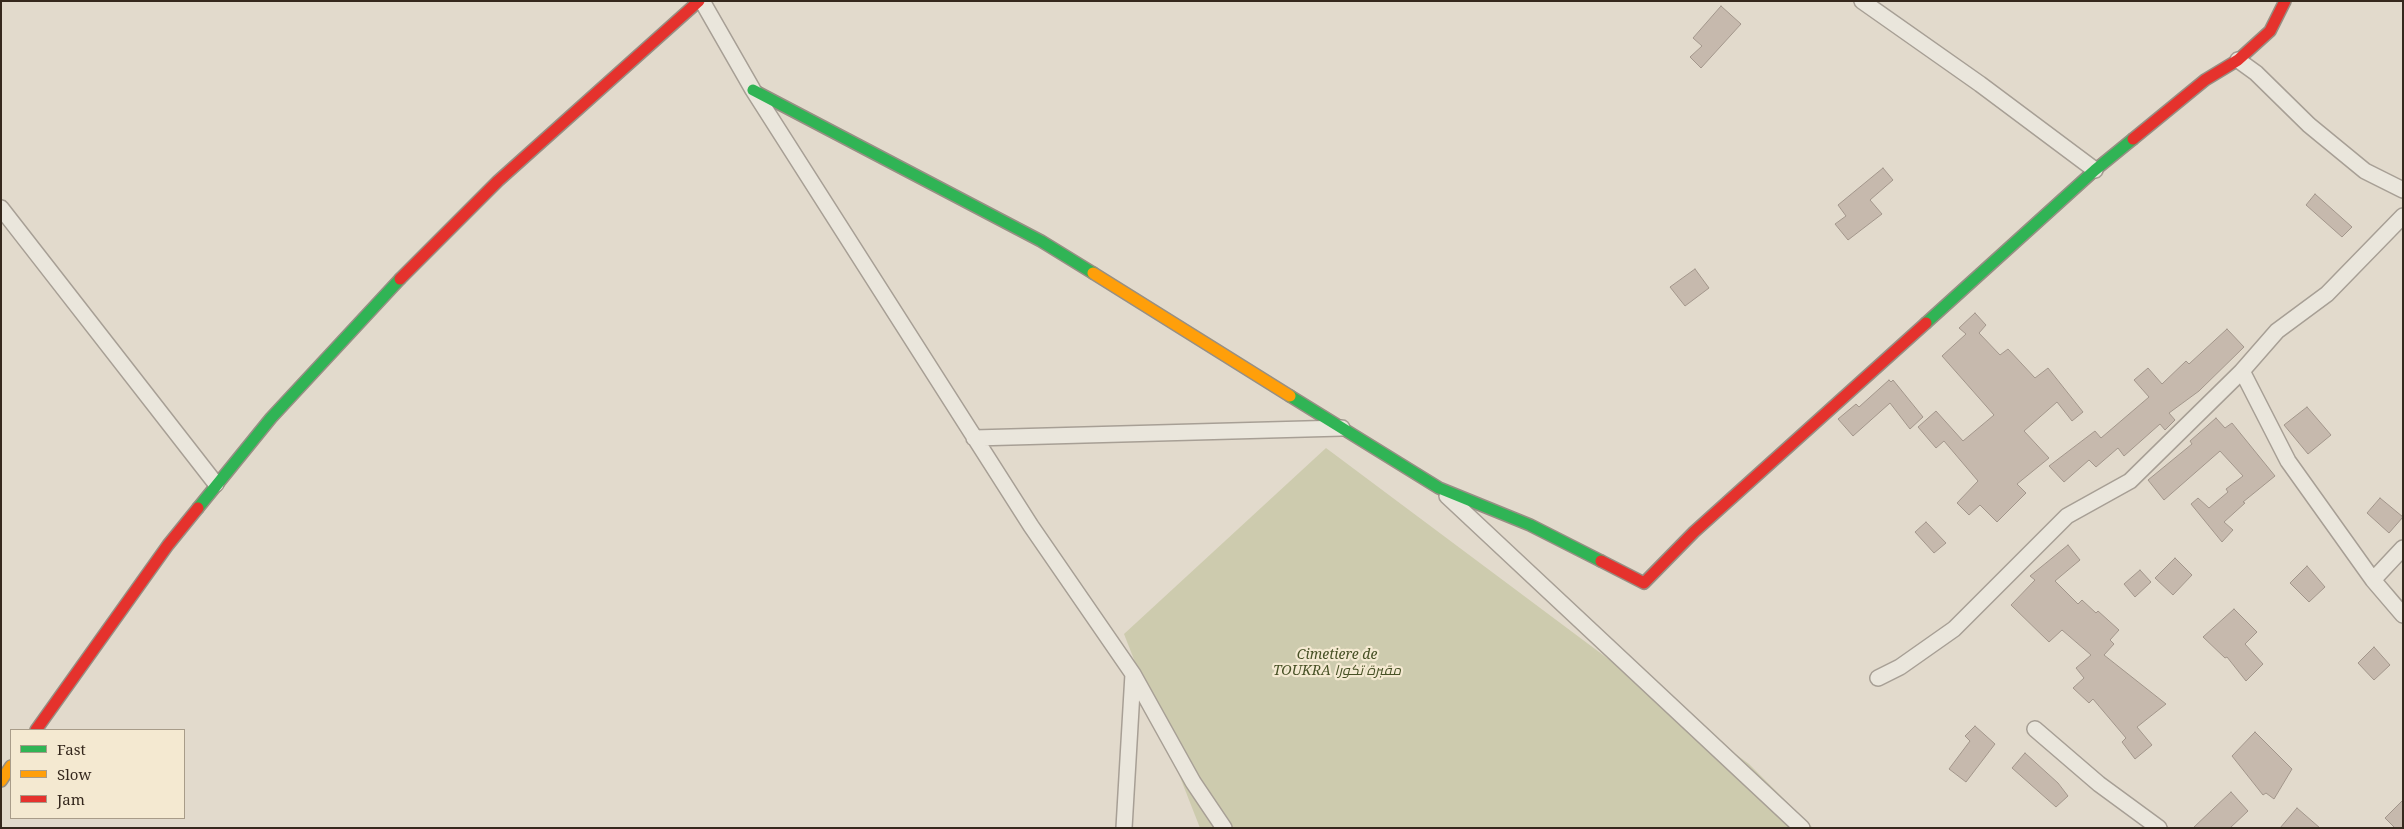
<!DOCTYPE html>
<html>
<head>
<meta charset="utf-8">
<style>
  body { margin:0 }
  #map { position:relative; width:2404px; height:829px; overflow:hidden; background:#e2dacc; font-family:"Noto Serif",serif }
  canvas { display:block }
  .frame { position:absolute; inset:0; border:2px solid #35281d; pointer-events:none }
  .legend { position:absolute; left:10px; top:729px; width:175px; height:90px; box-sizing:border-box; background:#f4e9d1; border:1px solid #a89c89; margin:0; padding:6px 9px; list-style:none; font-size:15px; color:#35281d }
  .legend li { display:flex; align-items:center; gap:10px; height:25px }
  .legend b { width:25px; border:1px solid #a89c89 }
</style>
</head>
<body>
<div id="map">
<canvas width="2404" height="829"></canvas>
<div class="frame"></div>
<ul class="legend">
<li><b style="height:6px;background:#30b455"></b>Fast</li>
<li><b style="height:6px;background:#ff9f0a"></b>Slow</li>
<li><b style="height:6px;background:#e5322d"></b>Jam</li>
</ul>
</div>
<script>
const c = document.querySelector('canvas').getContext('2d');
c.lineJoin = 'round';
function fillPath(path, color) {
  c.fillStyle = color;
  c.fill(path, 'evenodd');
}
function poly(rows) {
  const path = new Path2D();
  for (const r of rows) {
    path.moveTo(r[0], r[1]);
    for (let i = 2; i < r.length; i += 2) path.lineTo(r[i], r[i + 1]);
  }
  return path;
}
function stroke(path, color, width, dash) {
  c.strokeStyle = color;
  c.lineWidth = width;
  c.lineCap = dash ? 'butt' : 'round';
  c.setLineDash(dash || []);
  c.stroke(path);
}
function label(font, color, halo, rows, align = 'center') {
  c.font = font + ' "Noto Serif",Cairo,serif';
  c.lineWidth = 4.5;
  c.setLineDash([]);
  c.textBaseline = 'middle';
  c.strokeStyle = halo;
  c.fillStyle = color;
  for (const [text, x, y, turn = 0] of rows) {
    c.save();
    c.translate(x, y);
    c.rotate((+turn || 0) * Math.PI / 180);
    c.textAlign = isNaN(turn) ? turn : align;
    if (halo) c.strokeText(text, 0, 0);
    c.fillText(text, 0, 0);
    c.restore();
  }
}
const cemetery = poly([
  [1326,448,1749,764,1813,828,1200,828,1124,634]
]);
const building = poly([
  [1721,6,1741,24,1701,68,1690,57,1702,46,1693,38,1721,6],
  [1883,168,1893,180,1870,200,1882,214,1848,240,1835,224,1846,216,1838,205,1883,168],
  [2315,194,2352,227,2342,237,2306,205,2315,194],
  [1695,269,1709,288,1685,306,1670,287,1695,269],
  [1975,313,1986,325,1979,333,2000,355,2008,349,2035,378,2048,368,2083,412,2072,421,2057,402,2024,431,2049,458,2017,484,2026,493,1997,522,1980,505,1969,515,1957,503,1978,481,1944,441,1936,448,1918,427,1936,411,1963,441,1994,415,1942,356,1966,334,1959,328,1975,313],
  [2227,329,2244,347,2199,391,2169,413,2175,420,2165,430,2160,424,2124,456,2118,448,2096,467,2089,460,2064,482,2049,466,2095,431,2101,438,2149,397,2134,380,2148,368,2162,384,2186,361,2189,364,2227,329],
  [1889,380,1891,382,1893,380,1923,417,1910,429,1890,403,1853,436,1838,419,1856,404,1859,407,1889,380],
  [2307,407,2331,435,2308,454,2284,425,2307,407],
  [2216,418,2225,428,2232,423,2275,476,2243,502,2245,503,2224,522,2233,530,2222,542,2191,504,2198,498,2209,508,2228,492,2226,489,2243,476,2220,451,2164,500,2148,480,2192,444,2190,441,2216,418],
  [2380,498,2403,517,2389,533,2367,513,2380,498],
  [1926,522,1946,543,1934,553,1915,532,1926,522],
  [2068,545,2080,560,2055,581,2078,604,2082,600,2096,613,2098,611,2119,630,2110,640,2114,644,2104,655,2166,704,2137,727,2152,745,2135,759,2122,742,2126,738,2093,699,2089,703,2073,688,2084,678,2076,668,2091,655,2062,630,2049,642,2011,605,2035,580,2030,576,2068,545],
  [2175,558,2192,575,2173,595,2155,578,2175,558],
  [2307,566,2325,587,2309,602,2290,583,2307,566],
  [2140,570,2151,582,2135,597,2124,584,2140,570],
  [2234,609,2257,632,2245,644,2263,664,2246,681,2227,657,2225,658,2203,637,2234,609],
  [2374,647,2390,665,2374,680,2358,663,2374,647],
  [1975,726,1995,744,1966,782,1949,769,1970,741,1965,736,1975,726],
  [2255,732,2292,769,2274,799,2266,793,2263,795,2232,756,2255,732],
  [2025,753,2058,783,2068,796,2056,807,2012,768,2025,753],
  [2231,792,2248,811,2230,828,2193,828,2231,792],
  [2403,800,2403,828,2395,828,2385,818,2403,800],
  [2297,808,2320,828,2280,828,2297,808]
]);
const street = poly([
  [702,1,753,90,1031,526,1133,674,1193,782,1224,828],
  [1862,1,1980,84,2095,170],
  [2238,60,2256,73,2309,125,2365,171,2403,190],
  [1,208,216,484],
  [2242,371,2288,461,2373,580,2403,615],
  [974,438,1342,428],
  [1447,496,1802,828],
  [2373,580,2403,548],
  [1878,678,1900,667,1954,629,2067,516,2130,481,2242,371,2277,331,2327,294,2403,216],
  [2035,729,2099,784,2159,828],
  [1124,828,1133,674]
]);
const fast = poly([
  [753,90,1041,241,1093,273],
  [1926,323,2095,170,2133,139],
  [1290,396,1439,488,1530,525,1601,561],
  [198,508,271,418,400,279]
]);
const slow = poly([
  [1093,273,1290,396],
  [1,781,11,766]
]);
const jam = poly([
  [2133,139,2205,80,2238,60,2270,31,2285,1],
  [400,279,498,181,699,1],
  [1601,561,1644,583,1694,532,1926,323],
  [36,730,168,545,198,508]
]);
const parkNames = [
  ["Cimetiere de",1337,655],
  ["TOUKRA مقبرة تكورا",1337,671]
];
fillPath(cemetery, '#cdcbae');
fillPath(building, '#c6b9ad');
stroke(building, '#a2968b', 1);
stroke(street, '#a79f95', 18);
stroke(fast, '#978f84', 14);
stroke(slow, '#978f84', 14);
stroke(jam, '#978f84', 14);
stroke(street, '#eae6dc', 15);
stroke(fast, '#30b455', 11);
stroke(slow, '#ff9f0a', 11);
stroke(jam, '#e5322d', 11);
label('italic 14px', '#475125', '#f4e9d1', parkNames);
</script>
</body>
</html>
